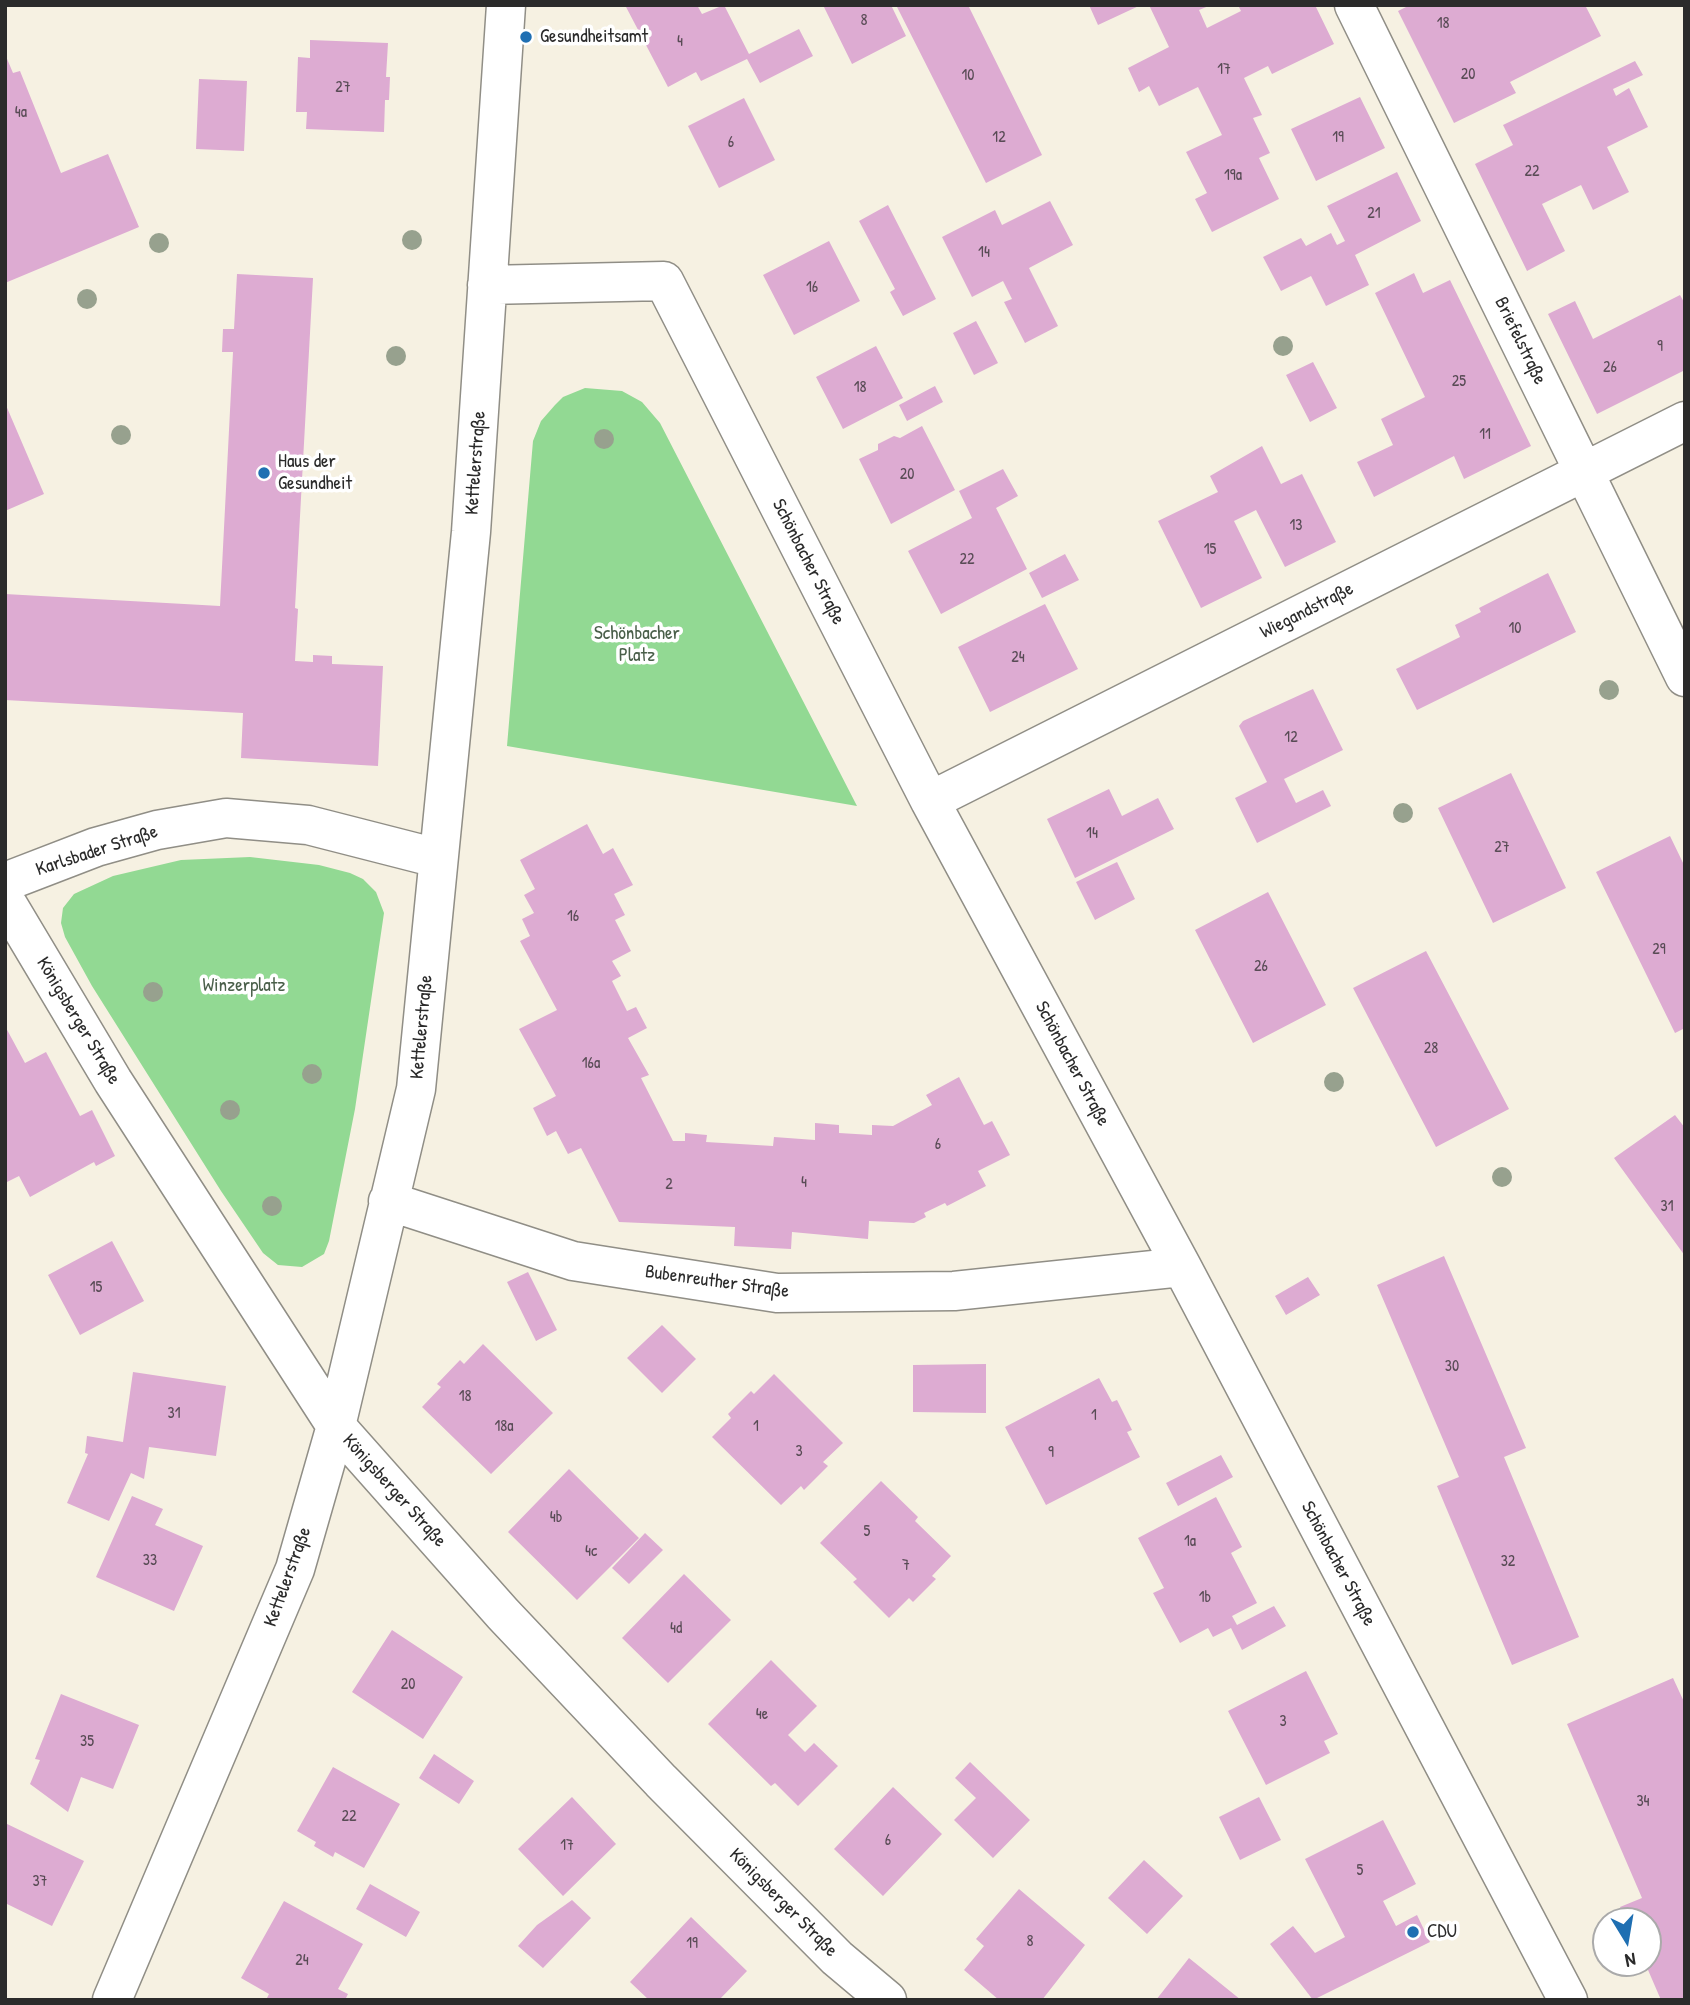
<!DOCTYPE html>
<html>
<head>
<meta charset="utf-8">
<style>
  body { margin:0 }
  #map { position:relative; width:1690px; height:2005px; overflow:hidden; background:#f6f1e2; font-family:"Patrick Hand",sans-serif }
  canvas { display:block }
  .frame { position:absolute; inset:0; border:7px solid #2b2b2b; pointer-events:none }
  .north { position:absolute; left:1592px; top:1907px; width:70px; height:70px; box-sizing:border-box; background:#fff; border:2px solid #aaa; border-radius:50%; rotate:169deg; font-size:19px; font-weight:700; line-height:28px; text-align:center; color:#2b2b2b }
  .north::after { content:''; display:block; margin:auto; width:24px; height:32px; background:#1f6fb2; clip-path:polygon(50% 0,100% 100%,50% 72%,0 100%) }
</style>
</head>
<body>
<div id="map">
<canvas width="1690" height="2005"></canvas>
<div class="frame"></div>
<div class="north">N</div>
</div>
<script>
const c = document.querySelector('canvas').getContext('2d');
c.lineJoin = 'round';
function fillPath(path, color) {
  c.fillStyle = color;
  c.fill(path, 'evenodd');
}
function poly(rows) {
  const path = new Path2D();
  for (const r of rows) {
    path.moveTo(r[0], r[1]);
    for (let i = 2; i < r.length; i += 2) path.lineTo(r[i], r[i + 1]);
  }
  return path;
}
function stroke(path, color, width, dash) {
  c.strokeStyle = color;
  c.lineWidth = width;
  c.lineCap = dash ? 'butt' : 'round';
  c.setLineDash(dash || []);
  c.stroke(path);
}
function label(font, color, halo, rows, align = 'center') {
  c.font = font + ' "Patrick Hand",sans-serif';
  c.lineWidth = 7;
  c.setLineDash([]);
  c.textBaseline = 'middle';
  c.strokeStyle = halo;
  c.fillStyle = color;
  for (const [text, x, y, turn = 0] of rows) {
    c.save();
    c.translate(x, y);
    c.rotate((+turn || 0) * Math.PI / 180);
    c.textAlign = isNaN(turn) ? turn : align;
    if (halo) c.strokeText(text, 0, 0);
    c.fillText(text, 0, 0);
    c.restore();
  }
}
const green = poly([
  [585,388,622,391,642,402,660,423,857,806,507,746,533,441,541,421,555,405,563,397],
  [250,857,319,865,350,873,363,879,376,892,384,913,355,1109,329,1241,324,1254,302,1267,278,1265,263,1253,221,1191,92,986,65,937,61,923,63,908,74,894,113,876,181,860]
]);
const building = poly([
  [625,5,697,5,702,14,724,5,749,54,799,29,813,56,760,83,747,59,701,81,696,72,668,87],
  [823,5,891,5,906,36,852,64],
  [896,5,968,5,1042,155,986,183],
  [1089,5,1141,5,1098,25],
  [1149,5,1211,5,1199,10,1207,28,1241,11,1238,5,1315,5,1334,44,1272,74,1268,66,1244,78,1262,115,1253,118,1270,153,1259,158,1279,199,1212,232,1195,199,1207,193,1186,152,1222,135,1198,87,1159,106,1149,86,1139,92,1128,68,1169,47],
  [1410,5,1585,5,1601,36,1510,82,1516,93,1454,123,1398,11],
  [310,40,388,43,386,77,390,77,389,100,385,100,384,132,306,129,307,112,296,112,298,57,310,58],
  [5,54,13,73,20,71,61,173,108,154,139,227,5,283],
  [1635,61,1643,75,1613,89,1616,96,1629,88,1648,127,1607,147,1629,192,1593,210,1581,185,1542,204,1565,251,1527,271,1475,164,1513,145,1503,125],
  [199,79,247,81,244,151,196,149],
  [1360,97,1385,148,1316,181,1291,129],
  [744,98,775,160,719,188,688,126],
  [1397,172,1421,221,1355,255,1369,285,1326,306,1311,276,1281,291,1263,257,1301,238,1306,246,1331,233,1337,245,1345,241,1327,206],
  [1050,201,1073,245,1029,268,1058,326,1025,343,1004,302,1012,299,1003,281,972,297,942,237,995,210,1002,225],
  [888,205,936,299,903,316,890,292,895,289,859,221],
  [829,241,860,301,794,335,763,275],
  [1414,273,1423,293,1450,280,1531,446,1464,479,1454,456,1374,497,1357,462,1393,445,1381,419,1425,397,1375,293],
  [237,274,313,278,295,608,298,609,295,661,313,662,313,655,332,656,332,664,383,666,378,766,241,758,243,713,5,700,5,594,220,606,233,352,222,352,223,329,234,329],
  [1680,295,1685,304,1685,370,1597,414,1548,314,1575,301,1593,339],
  [976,321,998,363,974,375,953,333],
  [876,346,903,398,843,429,816,377],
  [1313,362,1337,408,1310,422,1286,375],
  [935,386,943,402,907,421,899,405],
  [5,403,44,494,5,511],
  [922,426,955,490,891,524,859,459,878,450,878,444,894,436,900,438],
  [1262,446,1281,484,1302,474,1336,542,1285,567,1256,510,1234,521,1262,578,1201,608,1158,521,1218,492,1210,476],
  [1003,469,1018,496,996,508,1027,569,941,614,908,551,972,518,959,491],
  [1065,554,1079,580,1042,598,1029,573],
  [1548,573,1576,632,1417,710,1396,669,1460,637,1455,625,1481,612,1479,608],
  [1045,604,1078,669,990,712,958,647],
  [1313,689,1343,750,1284,779,1296,803,1323,790,1331,806,1257,843,1235,798,1267,782,1239,726,1243,721],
  [1511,773,1566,888,1493,923,1438,808],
  [1109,789,1122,816,1158,798,1174,829,1075,878,1047,819],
  [587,824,603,854,613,848,633,885,614,894,625,915,615,920,631,951,612,961,621,976,612,981,627,1011,636,1007,647,1028,628,1038,649,1075,641,1078,673,1141,685,1141,685,1133,707,1135,706,1142,773,1146,774,1137,815,1140,815,1123,839,1125,839,1133,872,1135,872,1125,893,1126,932,1105,926,1095,959,1077,984,1125,992,1121,1010,1155,978,1171,986,1186,947,1206,945,1203,924,1213,926,1217,914,1223,869,1221,868,1239,792,1232,791,1249,734,1246,735,1227,619,1222,581,1148,568,1154,556,1131,547,1136,533,1108,556,1096,519,1029,557,1010,520,941,530,936,522,919,534,913,524,895,535,889,520,860],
  [1670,836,1685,867,1685,1028,1675,1033,1596,872],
  [1117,862,1135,899,1095,920,1076,882],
  [1268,892,1326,1005,1253,1043,1195,930],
  [1426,951,1509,1109,1436,1147,1353,988],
  [5,1026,25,1063,46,1052,80,1116,92,1110,115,1156,96,1166,94,1162,30,1197,19,1176,5,1183],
  [1675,1115,1685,1128,1685,1256,1614,1158],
  [112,1241,144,1301,80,1335,48,1275],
  [1444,1256,1526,1448,1504,1457,1579,1637,1512,1665,1437,1486,1459,1477,1377,1285],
  [528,1272,557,1330,536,1341,507,1282],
  [1308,1277,1320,1295,1286,1315,1275,1296],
  [662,1325,696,1359,662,1393,627,1358],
  [483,1344,553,1413,491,1474,422,1407,441,1387,437,1384,460,1360,464,1364],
  [986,1364,986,1413,913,1412,913,1365],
  [133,1372,226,1386,216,1456,149,1447,144,1479,131,1473,109,1521,67,1503,88,1454,85,1453,87,1436,123,1442],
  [774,1374,843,1443,823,1462,828,1466,804,1490,801,1486,781,1505,712,1437,731,1418,728,1414,751,1391,754,1394],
  [1099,1378,1112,1402,1117,1400,1132,1430,1127,1432,1140,1457,1046,1505,1005,1427],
  [1221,1455,1233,1477,1178,1506,1166,1483],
  [569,1469,639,1538,577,1600,508,1532],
  [881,1481,918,1517,915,1521,951,1556,932,1576,936,1579,913,1602,909,1598,889,1618,853,1582,857,1579,820,1543],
  [132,1496,163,1509,155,1525,203,1546,174,1611,96,1577],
  [1216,1497,1242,1547,1231,1553,1257,1603,1232,1616,1237,1625,1274,1606,1286,1626,1242,1650,1231,1628,1213,1637,1208,1628,1180,1643,1153,1593,1164,1588,1138,1538],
  [645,1533,663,1550,629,1584,612,1568],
  [684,1574,731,1620,668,1683,622,1638],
  [392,1630,463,1677,423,1739,352,1692],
  [771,1660,817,1706,788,1735,805,1752,814,1743,838,1766,798,1806,775,1783,771,1786,708,1724],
  [1306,1671,1338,1734,1324,1741,1330,1753,1266,1785,1228,1711],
  [1673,1678,1685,1704,1685,2000,1661,2000,1645,1963,1648,1963,1648,1921,1627,1921,1620,1907,1642,1898,1567,1724],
  [61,1694,139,1725,113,1789,81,1777,68,1812,30,1784,40,1760,35,1759],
  [434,1754,474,1781,459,1804,419,1778],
  [970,1762,1030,1820,993,1858,954,1820,976,1798,955,1778],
  [333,1767,400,1804,364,1868,335,1852,333,1857,314,1846,316,1842,297,1831],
  [893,1787,942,1834,883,1896,834,1849],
  [572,1797,616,1844,563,1896,518,1849],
  [1259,1797,1281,1840,1240,1860,1219,1817],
  [1383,1820,1416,1884,1383,1901,1396,1926,1417,1915,1430,1942,1313,2000,1270,1944,1293,1926,1315,1953,1345,1937,1305,1859],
  [5,1823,84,1861,52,1926,5,1903],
  [1144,1860,1183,1896,1147,1934,1108,1898],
  [370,1884,420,1912,406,1937,356,1909],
  [1019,1889,1085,1945,1042,2000,999,2000,964,1970,984,1946,976,1939],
  [572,1900,591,1918,543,1968,518,1946,537,1925],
  [284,1901,363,1944,338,1989,348,1994,345,2000,269,2000,267,1998,269,1994,241,1978],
  [691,1917,747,1971,719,2000,649,2000,630,1982],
  [1189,1958,1241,2000,1156,2000]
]);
const minor = poly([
  [1354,5,1685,677],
  [487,285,664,281,930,801,1182,1267,1568,2000],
  [930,801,1685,421],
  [5,882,96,847,157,830,226,818,308,825,437,858],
  [5,900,113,1081,336,1426,503,1614,661,1781,837,1958,887,2000],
  [388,1201,573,1261,777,1293,954,1291,1182,1267],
  [112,2000,295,1569,336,1426,416,1089,471,532,506,5]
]);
const trees = [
  [412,240],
  [159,243],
  [87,299],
  [1283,346],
  [396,356],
  [121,435],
  [604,439],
  [1609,690],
  [1403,813],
  [153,992],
  [312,1074],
  [1334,1082],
  [230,1110],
  [1502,1177],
  [272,1206]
];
const markers = [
  [526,37,7,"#1f6fb2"],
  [264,473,7,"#1f6fb2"],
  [1413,1932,7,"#1f6fb2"]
];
const numberNames = [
  ["8",864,21],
  ["18",1443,24],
  ["4",680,42],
  ["17",1224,70],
  ["20",1468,75],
  ["10",968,76],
  ["27",343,88],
  ["4a",21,113],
  ["12",999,138],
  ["19",1338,138],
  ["6",731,143],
  ["22",1532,172],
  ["19a",1233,176],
  ["21",1374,214],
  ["14",984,253],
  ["16",812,288],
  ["9",1660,347],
  ["26",1610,368],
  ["25",1459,382],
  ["18",860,388],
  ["11",1485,435],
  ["20",907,475],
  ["13",1296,526],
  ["15",1210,550],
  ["22",967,560],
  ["10",1515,629],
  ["24",1018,658],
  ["12",1291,738],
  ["14",1092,834],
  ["27",1502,848],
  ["16",573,917],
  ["29",1659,950],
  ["26",1261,967],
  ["28",1431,1049],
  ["16a",591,1064],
  ["6",938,1145],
  ["4",804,1183],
  ["2",669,1185],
  ["31",1667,1207],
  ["15",96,1288],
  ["30",1452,1367],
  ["18",465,1397],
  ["31",174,1414],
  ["1",1094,1416],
  ["18a",504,1427],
  ["1",756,1427],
  ["3",799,1452],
  ["9",1051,1453],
  ["4b",556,1518],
  ["5",867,1532],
  ["1a",1190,1542],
  ["4c",591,1552],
  ["33",150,1561],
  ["32",1508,1562],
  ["7",906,1566],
  ["1b",1205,1598],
  ["4d",676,1629],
  ["20",408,1685],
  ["4e",762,1715],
  ["3",1283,1722],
  ["35",87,1742],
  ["34",1643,1802],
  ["22",349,1817],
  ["6",888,1841],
  ["17",567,1846],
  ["5",1360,1871],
  ["37",40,1882],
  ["8",1030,1942],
  ["19",692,1944],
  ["24",302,1961]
];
const poiNames = [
  ["Gesundheitsamt",540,37],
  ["Haus der",278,462],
  ["Gesundheit",278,484],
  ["CDU",1427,1932]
];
const streetNames = [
  ["Briefelstraße",1520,341,64],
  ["Kettelerstraße",476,463,-86],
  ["Schönbacher Straße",808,562,63],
  ["Wiegandstraße",1307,611,-27],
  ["Karlsbader Straße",97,851,-18],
  ["Königsberger Straße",78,1021,59],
  ["Kettelerstraße",422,1027,-85],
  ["Schönbacher Straße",1072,1064,62],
  ["Bubenreuther Straße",717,1282,8],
  ["Königsberger Straße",394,1491,48],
  ["Schönbacher Straße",1338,1564,62],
  ["Kettelerstraße",288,1577,-70],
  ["Königsberger Straße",783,1903,45]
];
const parkNames = [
  ["Schönbacher",637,634],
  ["Platz",637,656],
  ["Winzerplatz",244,986]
];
fillPath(green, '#92d993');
fillPath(building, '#ddabd2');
stroke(minor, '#908e86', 41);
stroke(minor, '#fff', 38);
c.fillStyle = '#97a18e';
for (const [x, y] of trees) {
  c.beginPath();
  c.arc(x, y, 10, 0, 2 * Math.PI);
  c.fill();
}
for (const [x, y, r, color] of markers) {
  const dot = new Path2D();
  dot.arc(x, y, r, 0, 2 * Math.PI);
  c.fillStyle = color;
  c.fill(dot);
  stroke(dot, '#fff', 2.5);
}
label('16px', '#584b55', null, numberNames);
label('19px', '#2b2b2b', '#fff', poiNames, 'left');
label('19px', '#2b2b2b', '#fff', streetNames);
label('19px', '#4a5f4a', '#fff', parkNames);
</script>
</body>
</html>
